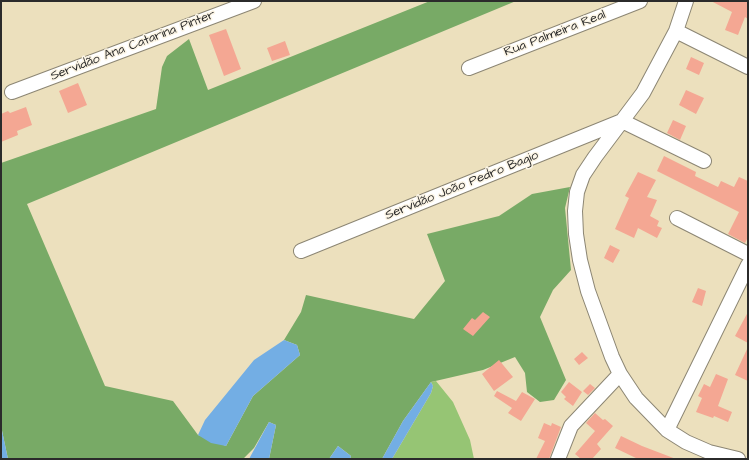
<!DOCTYPE html>
<html>
<head>
<meta charset="utf-8">
<style>
  body { margin:0 }
  #map { position:relative; width:749px; height:460px; overflow:hidden; background:#ece0bd; font-family:"Architects Daughter",sans-serif }
  canvas { display:block }
  .frame { position:absolute; inset:0; border:2px solid #2b2b2b; pointer-events:none }
</style>
</head>
<body>
<div id="map">
<canvas width="749" height="460"></canvas>
<div class="frame"></div>
</div>
<script>
const c = document.querySelector('canvas').getContext('2d');
c.lineJoin = 'round';
function fillPath(path, color) {
  c.fillStyle = color;
  c.fill(path, 'evenodd');
}
function poly(rows) {
  const path = new Path2D();
  for (const r of rows) {
    path.moveTo(r[0], r[1]);
    for (let i = 2; i < r.length; i += 2) path.lineTo(r[i], r[i + 1]);
  }
  return path;
}
function stroke(path, color, width, dash) {
  c.strokeStyle = color;
  c.lineWidth = width;
  c.lineCap = dash ? 'butt' : 'round';
  c.setLineDash(dash || []);
  c.stroke(path);
}
function label(font, color, halo, rows, align = 'center') {
  c.font = font + ' "Architects Daughter",sans-serif';
  c.lineWidth = 3;
  c.setLineDash([]);
  c.textBaseline = 'middle';
  c.strokeStyle = halo;
  c.fillStyle = color;
  for (const [text, x, y, turn = 0] of rows) {
    c.save();
    c.translate(x, y);
    c.rotate((+turn || 0) * Math.PI / 180);
    c.textAlign = isNaN(turn) ? turn : align;
    if (halo) c.strokeText(text, 0, 0);
    c.fillText(text, 0, 0);
    c.restore();
  }
}
const green = poly([
  [436,381,453,402,470,440,474,459,392,459,431,393,433,386,431,382]
]);
const forest = poly([
  [430,1,516,1,27,204,105,386,173,401,198,435,226,446,253,396,300,355,297,345,284,340,301,312,306,295,414,319,445,281,427,234,499,216,532,194,570,187,565,208,571,270,553,290,540,317,566,380,554,400,540,402,527,392,525,373,515,357,483,370,431,382,403,421,382,459,350,459,351,456,338,446,329,459,269,459,276,425,269,422,254,448,243,459,8,459,1,426,1,163,156,109,162,67,167,56,189,39,208,90]
]);
const water = poly([
  [284,340,297,345,300,355,253,396,226,446,211,443,198,435,205,420,254,360],
  [431,382,433,386,431,393,392,459,382,459,403,421],
  [269,422,276,425,269,459,249,459],
  [1,426,8,459,1,459],
  [338,446,351,456,350,459,329,459]
]);
const building = poly([
  [711,1,748,1,748,19,745,17,738,35,725,30,732,12],
  [226,29,241,69,224,76,209,35],
  [285,41,290,55,272,61,267,48],
  [691,57,704,63,699,75,686,69],
  [78,83,87,105,68,113,59,91],
  [686,90,704,98,696,114,679,105],
  [26,107,32,125,17,131,18,135,1,142,1,114,8,111,10,113],
  [673,120,686,126,680,140,667,133],
  [664,156,696,172,695,176,718,187,721,181,734,187,739,177,748,181,748,237,745,243,728,234,739,212,657,171],
  [638,172,656,180,647,197,657,200,650,216,659,221,657,226,662,228,657,238,638,228,634,238,615,229,629,198,625,196],
  [610,245,620,250,613,263,604,258],
  [698,288,706,291,702,306,692,302],
  [483,312,490,317,473,336,463,329,472,318,475,320],
  [748,312,748,343,735,336],
  [748,347,748,381,735,375],
  [582,352,588,358,579,365,574,359],
  [499,360,513,377,494,391,482,374],
  [716,374,728,379,718,406,732,412,728,422,714,416,713,418,696,412,702,398,698,396,704,384,710,387],
  [569,382,582,392,573,406,564,399,566,397,561,392],
  [590,384,595,388,588,395,583,391],
  [497,391,516,401,522,392,535,399,521,421,508,413,512,408,494,396],
  [595,413,603,420,605,419,613,426,597,444,601,449,592,459,581,459,575,454,595,431,586,423],
  [544,423,551,426,552,423,561,427,549,459,536,459,545,441,538,438],
  [621,436,642,446,676,459,638,459,615,448]
]);
const minor = poly([
  [686,1,676,31,643,93,595,157,583,175,577,192,575,211,576,234,580,260,588,291,612,357,620,374,636,398,667,430,686,442,709,452,738,459],
  [676,31,748,67],
  [469,68,640,1],
  [12,92,254,1],
  [677,218,748,254],
  [301,251,622,121,704,161],
  [667,430,748,265],
  [558,459,571,426,620,374]
]);
const streetNames = [
  ["Rua Palmeira Real",555,34,-21],
  ["Servidão Ana Catarina Pinter",133,46,-21],
  ["Servidão João Pedro Bagio",462,186,-22]
];
fillPath(green, '#96c574');
fillPath(forest, '#78aa66');
fillPath(water, '#73aee4');
fillPath(building, '#f4a793');
stroke(minor, '#8c8674', 16);
stroke(minor, '#fff', 14);
label('13px', '#2b2b2b', '#fcf5e5', streetNames);
</script>
</body>
</html>
